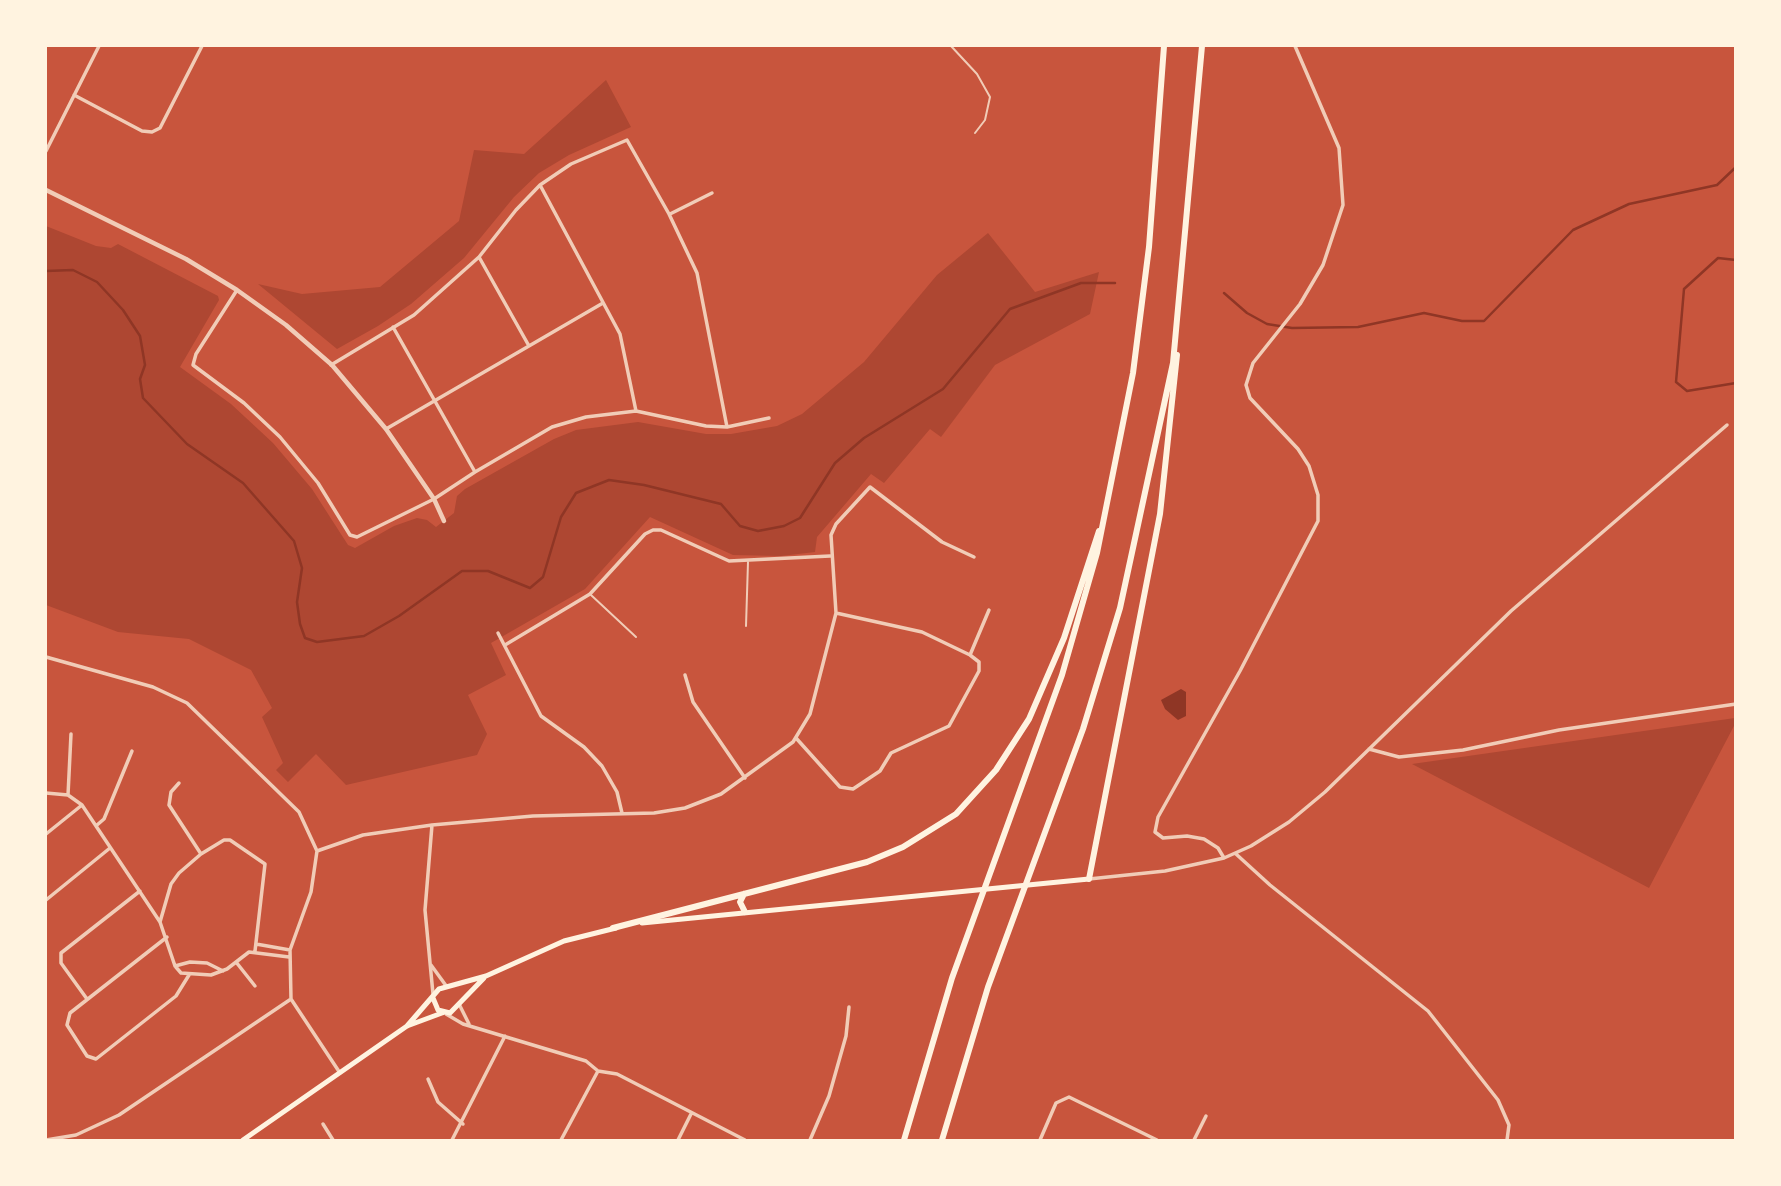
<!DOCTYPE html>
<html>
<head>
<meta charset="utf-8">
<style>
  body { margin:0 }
  #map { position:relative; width:1781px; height:1186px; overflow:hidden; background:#c8553d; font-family:Arial,sans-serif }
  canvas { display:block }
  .frame { position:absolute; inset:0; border:47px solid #fff3e0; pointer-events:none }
</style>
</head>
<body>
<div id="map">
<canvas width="1781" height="1186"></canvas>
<div class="frame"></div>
</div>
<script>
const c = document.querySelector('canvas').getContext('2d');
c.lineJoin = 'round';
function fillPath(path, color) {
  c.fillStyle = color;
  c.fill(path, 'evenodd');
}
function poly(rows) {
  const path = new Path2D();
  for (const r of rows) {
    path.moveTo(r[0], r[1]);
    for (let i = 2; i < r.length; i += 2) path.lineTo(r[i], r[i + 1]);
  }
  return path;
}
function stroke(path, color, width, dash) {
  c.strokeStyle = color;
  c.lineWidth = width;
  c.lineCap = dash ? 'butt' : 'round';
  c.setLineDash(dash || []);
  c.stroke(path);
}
const green = poly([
  [606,80,631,127,569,155,539,173,514,197,464,258,411,304,378,326,337,349,258,284,302,294,380,287,459,221,474,150,524,154],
  [46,226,96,246,111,248,118,244,218,296,219,300,180,367,231,404,273,443,312,489,348,545,355,548,394,526,417,518,427,520,436,527,454,513,457,496,465,489,554,439,576,430,638,422,706,434,731,434,777,426,802,414,864,362,937,275,988,233,1035,292,1099,272,1090,314,995,365,941,437,930,429,884,483,871,474,817,537,815,552,781,556,733,555,650,517,585,589,491,643,506,675,468,695,487,734,477,755,346,785,316,754,288,782,276,770,283,763,262,717,272,708,251,670,189,639,118,632,46,605],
  [1735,718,1735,724,1649,888,1412,764]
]);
const water = poly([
  [1181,689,1186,692,1186,716,1178,720,1165,709,1161,700]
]);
const stream = poly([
  [1736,260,1718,258,1684,289,1676,382,1687,391,1736,383],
  [46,271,73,270,97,282,123,310,140,336,145,365,140,379,143,398,187,444,243,483,294,541,302,568,297,602,300,624,305,638,317,642,364,636,399,616,462,571,488,571,530,588,543,577,561,517,576,493,609,480,644,485,721,504,740,526,758,531,784,526,800,518,835,463,864,438,943,389,1010,309,1081,283,1115,283],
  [1224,293,1247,313,1267,324,1292,328,1358,327,1424,313,1462,321,1484,321,1573,230,1629,204,1717,185,1736,167]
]);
const service = poly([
  [951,46,977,74,990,97,985,120,975,133],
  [591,595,636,637],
  [746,626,748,562]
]);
const minor = poly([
  [74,95,142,131,152,132,160,128,202,46],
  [46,151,99,46],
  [540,185,620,334,636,411],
  [670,214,712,193],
  [479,257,529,346],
  [237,290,196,354,193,365,244,403,280,437,318,483,350,535,357,537,434,499,475,472,393,327],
  [331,365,414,315,479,257,516,210,540,185,571,164,627,140,669,214,697,273,727,427],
  [386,429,603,303],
  [475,472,552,427,586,417,636,411,706,426,727,427,769,418],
  [498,633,541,716,584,747,602,766,617,792,622,813],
  [505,645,590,594,645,534,653,530,661,530,729,561,830,556],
  [970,655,989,610],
  [46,657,153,687,187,703,299,812,317,851,311,892,290,950,291,999,340,1073],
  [685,675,693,702,745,778],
  [796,738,840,787,853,789,880,771,891,753,949,726,979,671,979,662,970,655,922,632,836,613],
  [1369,749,1399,757,1463,750,1559,730,1736,704],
  [179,783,171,792,169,805,201,854],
  [46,793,68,795,82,805,160,922,175,966,181,973,211,975,227,969,249,952,289,957],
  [68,795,71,734],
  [97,825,104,819,132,751],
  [432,825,425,910,433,994],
  [46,834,82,805],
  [317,851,363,835,432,825,533,816,654,813,685,808,721,794,793,742,810,714,836,613,831,535,836,524,870,487,942,542,974,557],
  [1236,854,1270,885,1428,1011,1498,1100,1509,1125,1507,1140],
  [1224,858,1218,848,1204,839,1187,836,1163,838,1155,832,1158,817,1240,671,1318,521,1318,495,1309,466,1298,449,1250,398,1246,385,1253,363,1300,304,1323,265,1343,205,1339,148,1295,46],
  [1089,879,1165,871,1224,858,1251,846,1289,822,1325,792,1511,611,1727,425],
  [46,900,110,848],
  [160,922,171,884,179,873,201,854,224,840,230,840,265,864,255,951],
  [167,937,70,1013,67,1025,87,1056,96,1059,176,996,189,975],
  [256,944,290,950],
  [236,962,255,986],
  [431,965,447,987],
  [175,966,190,962,207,963,223,971],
  [87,999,61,963,61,953,140,891],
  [459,1004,469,1024],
  [446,1014,463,1024,586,1061,598,1071,617,1074,745,1140],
  [428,1079,438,1102,463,1124],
  [323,1124,333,1140],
  [46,1140,76,1135,119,1115,291,999],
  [452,1140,505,1036],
  [561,1140,598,1071],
  [678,1140,691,1114],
  [810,1140,829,1096,846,1036,849,1007],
  [1040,1140,1056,1103,1069,1097,1157,1140],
  [1194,1140,1206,1116]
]);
const tertiary = poly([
  [46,190,186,259,237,290,286,325,332,365,386,429,434,499,444,521]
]);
const secondary = poly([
  [642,923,1089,879],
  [433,998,438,1010,450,1013,484,978],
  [407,1026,439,989,486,976,564,941,616,928],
  [243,1140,407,1026,442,1013]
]);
const motorway = poly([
  [1089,879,1160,514,1177,355],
  [744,894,740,902,745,912],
  [613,928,867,862,903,847,956,814,996,770,1029,719,1064,638,1099,531],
  [904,1140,952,978,1062,675,1097,553,1133,373,1149,247,1164,46],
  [942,1140,988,987,1083,729,1120,608,1173,363,1202,46]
]);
fillPath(green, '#ae4732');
fillPath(water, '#8f3625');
stroke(stream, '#8f3625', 2.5);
stroke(service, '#f1ccb7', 2);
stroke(minor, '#f1ccb7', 3.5);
stroke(tertiary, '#f1ccb7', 4.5);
stroke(secondary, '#fff3e0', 5);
stroke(motorway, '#fff3e0', 6);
</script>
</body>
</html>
